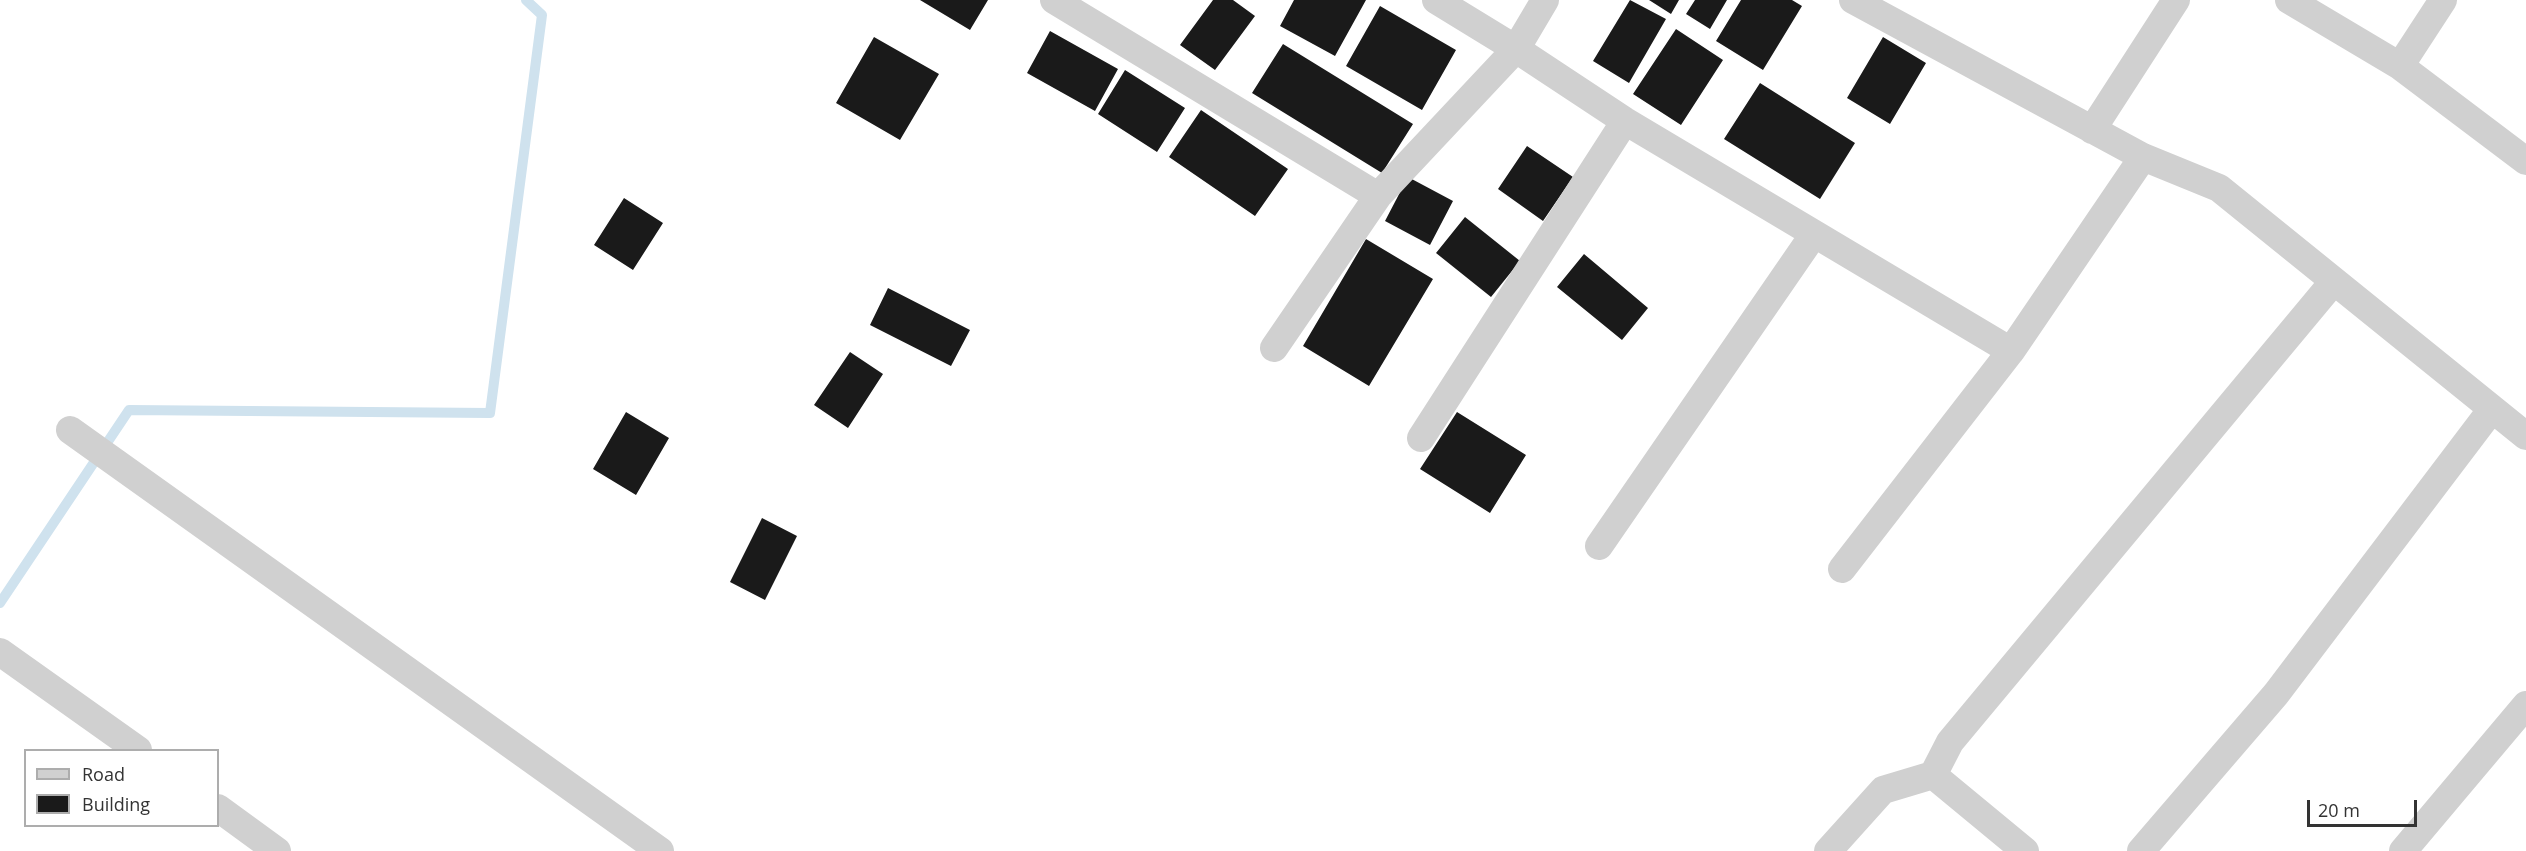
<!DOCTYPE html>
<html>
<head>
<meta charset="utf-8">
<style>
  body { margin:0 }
  #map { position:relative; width:2526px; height:851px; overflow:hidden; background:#fff; font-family:"Open Sans",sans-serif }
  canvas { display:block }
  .legend { position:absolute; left:24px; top:749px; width:195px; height:78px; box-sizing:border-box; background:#fff; border:2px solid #adadad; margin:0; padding:8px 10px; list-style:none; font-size:18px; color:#333 }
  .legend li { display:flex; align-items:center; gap:12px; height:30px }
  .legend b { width:30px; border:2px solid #adadad }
  .scale { position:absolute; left:2307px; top:800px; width:110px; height:27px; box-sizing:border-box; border:3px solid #333; border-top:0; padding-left:8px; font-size:18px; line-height:21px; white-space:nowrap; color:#333; -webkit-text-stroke:4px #fff; paint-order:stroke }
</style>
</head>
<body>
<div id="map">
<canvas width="2526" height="851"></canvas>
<ul class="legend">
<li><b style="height:8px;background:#d0d0d0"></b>Road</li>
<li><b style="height:16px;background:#1a1a1a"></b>Building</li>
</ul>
<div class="scale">20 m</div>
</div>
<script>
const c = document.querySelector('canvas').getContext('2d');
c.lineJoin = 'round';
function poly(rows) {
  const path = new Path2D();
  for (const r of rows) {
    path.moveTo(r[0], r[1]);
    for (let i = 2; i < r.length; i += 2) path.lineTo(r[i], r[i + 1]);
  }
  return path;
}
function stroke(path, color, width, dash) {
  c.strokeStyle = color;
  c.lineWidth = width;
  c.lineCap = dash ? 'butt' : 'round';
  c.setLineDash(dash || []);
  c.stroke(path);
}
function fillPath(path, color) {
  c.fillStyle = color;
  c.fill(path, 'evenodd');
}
const stream = poly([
  [0,603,129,410,490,413,542,15,526,0]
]);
const building = poly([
  [920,0,988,0,970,30],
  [1213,0,1233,0,1255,16,1215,70,1180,45],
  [1294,0,1366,0,1335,56,1280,26],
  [1630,0,1666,19,1629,83,1593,61],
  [1649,0,1679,0,1671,14],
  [1695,0,1727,0,1710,29,1686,14],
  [1741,0,1792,0,1802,6,1763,70,1716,41],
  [1380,6,1456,50,1422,110,1346,66],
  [1676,29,1723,60,1681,125,1633,94],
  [1050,31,1118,69,1095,111,1027,73],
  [874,37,939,74,900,140,836,103],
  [1883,37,1926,63,1890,124,1847,98],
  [1283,44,1413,124,1382,173,1252,93],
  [1125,70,1185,108,1157,152,1098,114],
  [1760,83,1855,143,1820,199,1724,139],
  [1201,110,1288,169,1255,216,1169,157],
  [1527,146,1573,177,1543,221,1498,189],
  [1408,177,1453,201,1430,245,1385,221],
  [624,198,663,223,633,270,594,245],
  [1465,217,1520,261,1491,297,1436,253],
  [1366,239,1433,279,1369,386,1303,346],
  [1584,254,1648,308,1622,340,1557,287],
  [888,288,970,330,951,366,870,325],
  [850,352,883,374,848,428,814,405],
  [626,412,669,438,636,495,593,469],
  [1457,412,1526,455,1490,513,1420,469],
  [762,518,797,536,765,600,730,582]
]);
const minor = poly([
  [1054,0,1378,196],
  [1436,0,1516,49,1545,0],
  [1853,0,2143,157,2219,188,2526,436],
  [2289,0,2400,66,2526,161],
  [2400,66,2443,0],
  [2092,130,2176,0],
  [1274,348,1378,196,1516,49,1625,121,2011,351],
  [70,430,660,851],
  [1421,438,1625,121],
  [1599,546,1814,234],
  [1842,569,2011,351,2143,157],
  [0,652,138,750],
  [1933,775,2025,851],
  [218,808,277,851],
  [1828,851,1883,790,1933,775,1950,742,2334,281],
  [2141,851,2276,694,2492,409],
  [2403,851,2526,705]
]);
stroke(stream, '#cfe2ee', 10);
fillPath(building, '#1a1a1a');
stroke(minor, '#d0d0d0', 28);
</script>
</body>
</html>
